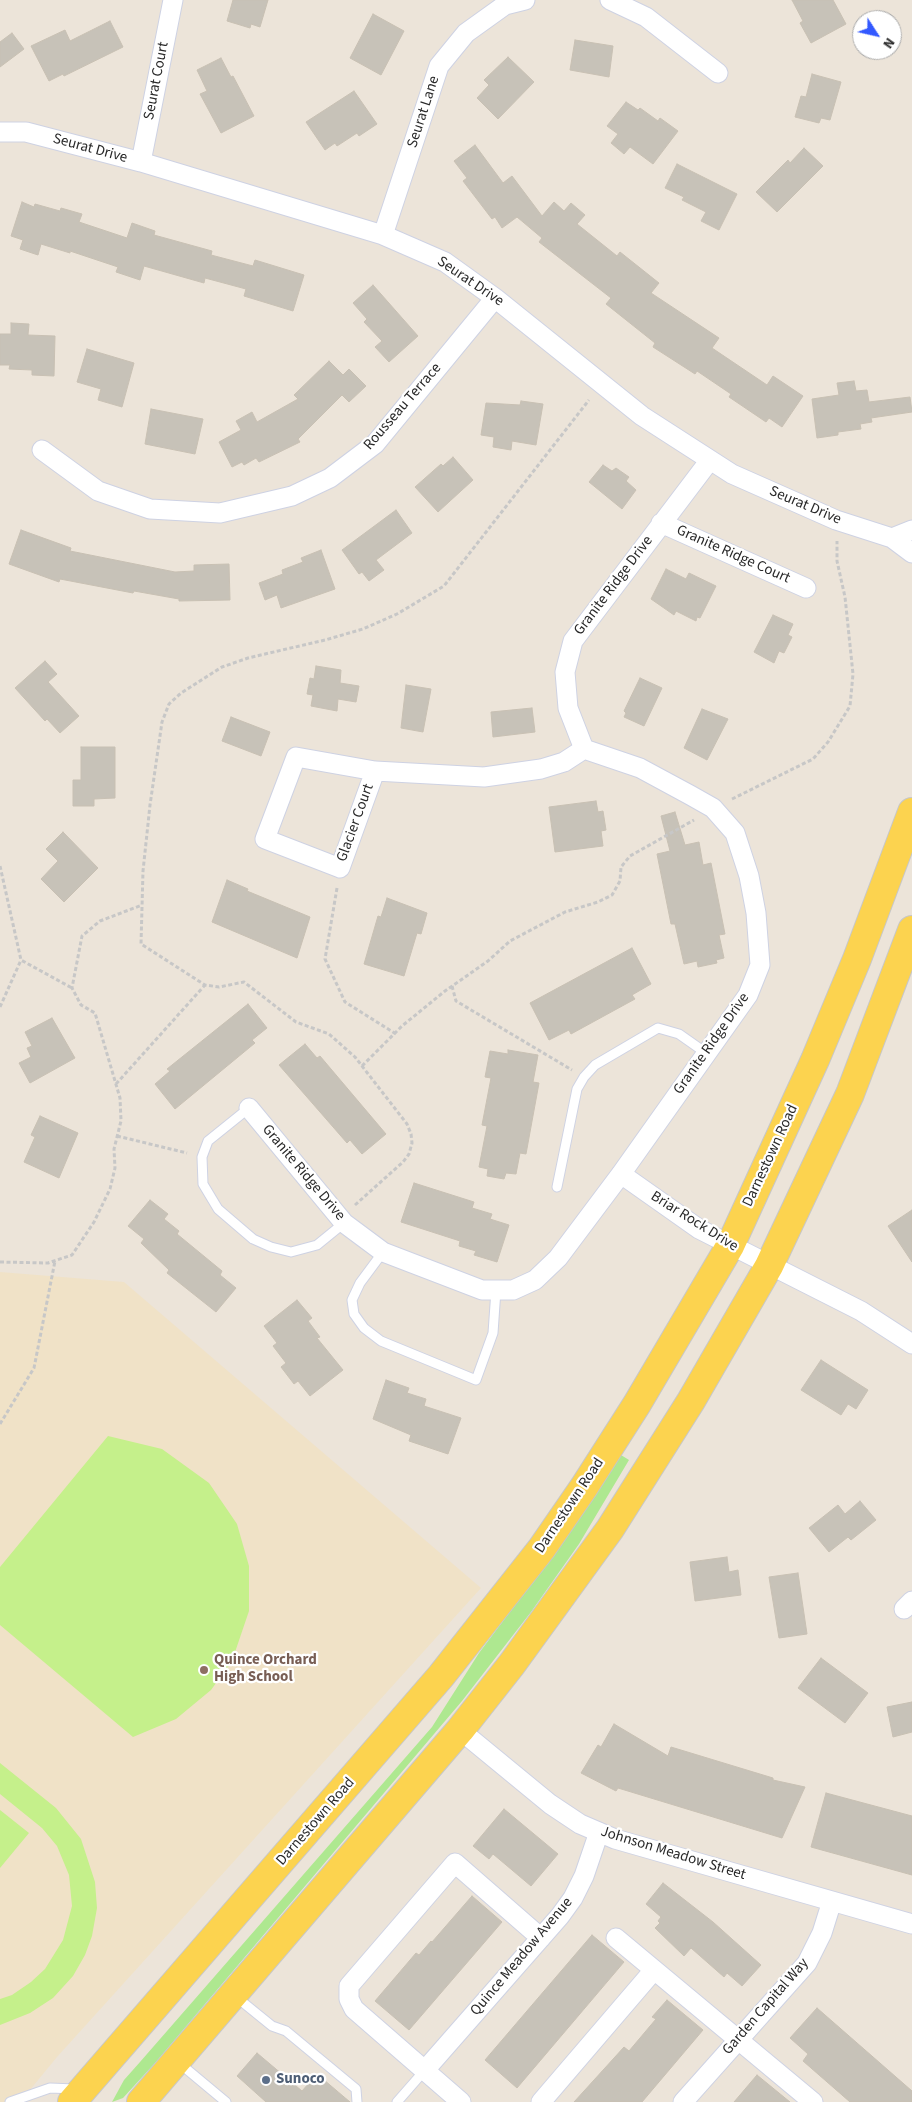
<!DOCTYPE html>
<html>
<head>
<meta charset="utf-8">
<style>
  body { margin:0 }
  #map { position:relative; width:912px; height:2102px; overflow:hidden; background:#ece4d9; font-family:"Source Sans 3",sans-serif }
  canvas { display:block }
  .north { position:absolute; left:852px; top:10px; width:50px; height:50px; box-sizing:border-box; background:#fff; border:1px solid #a9a9a9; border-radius:50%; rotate:125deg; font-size:14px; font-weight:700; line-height:20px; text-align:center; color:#292929 }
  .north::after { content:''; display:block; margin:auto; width:18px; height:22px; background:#3359ff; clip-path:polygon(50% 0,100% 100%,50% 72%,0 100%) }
</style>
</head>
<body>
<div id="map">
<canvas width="912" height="2102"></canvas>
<div class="north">N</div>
</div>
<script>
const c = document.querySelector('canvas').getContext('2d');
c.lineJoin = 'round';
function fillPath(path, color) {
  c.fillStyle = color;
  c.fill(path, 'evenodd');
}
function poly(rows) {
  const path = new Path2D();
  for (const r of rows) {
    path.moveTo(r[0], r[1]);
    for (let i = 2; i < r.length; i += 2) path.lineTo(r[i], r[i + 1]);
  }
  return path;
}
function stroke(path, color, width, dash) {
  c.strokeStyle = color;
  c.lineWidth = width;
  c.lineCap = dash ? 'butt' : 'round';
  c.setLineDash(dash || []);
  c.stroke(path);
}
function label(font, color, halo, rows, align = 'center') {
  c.font = font + ' "Source Sans 3",sans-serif';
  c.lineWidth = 4.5;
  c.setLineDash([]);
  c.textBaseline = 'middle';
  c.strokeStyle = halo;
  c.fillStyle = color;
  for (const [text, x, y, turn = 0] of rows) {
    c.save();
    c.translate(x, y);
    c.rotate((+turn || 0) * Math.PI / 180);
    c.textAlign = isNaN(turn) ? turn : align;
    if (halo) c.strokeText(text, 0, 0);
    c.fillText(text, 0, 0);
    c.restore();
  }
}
const education = poly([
  [0,1272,124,1282,481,1588,57,2057,20,2102,0,2102]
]);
const green = poly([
  [621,1455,629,1460,579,1544,531,1612,462,1701,155,2063,123,2098,112,2102,124,2080,140,2062,432,1727,479,1653,562,1543]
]);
const pitch = poly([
  [108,1436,162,1449,209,1483,237,1524,249,1566,249,1611,232,1661,211,1690,176,1719,133,1737,0,1625,0,1567],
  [0,1763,56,1808,81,1839,95,1882,97,1908,92,1936,85,1955,73,1976,53,1998,30,2013,0,2025,0,1999,12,1995,31,1982,45,1969,63,1940,72,1906,69,1875,57,1846,42,1828,0,1794],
  [0,1810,29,1833,0,1868]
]);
const building = poly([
  [233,0,268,0,260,27,251,24,250,28,227,21,233,0],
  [792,0,833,0,846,24,811,43,800,23,803,21,792,0],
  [373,14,404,31,381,75,350,58,373,14],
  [110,21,123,47,64,76,63,74,49,81,31,46,65,30,70,41,110,21],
  [12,33,24,49,0,67,0,42,12,33],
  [575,40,613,46,609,77,570,70,575,40],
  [508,57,534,82,498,119,477,98,489,85,484,80,508,57],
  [221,58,231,77,233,76,254,116,221,133,200,94,207,91,197,70,221,58],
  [812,74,841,82,830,120,821,118,819,123,795,117,801,96,806,97,812,74],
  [354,91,377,124,359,136,357,133,337,146,335,143,325,150,306,122,354,91],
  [626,102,638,110,640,108,658,121,660,118,678,131,653,164,630,147,624,154,611,143,618,134,607,126,626,102],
  [475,145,503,183,512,176,542,216,554,202,564,211,571,203,585,215,577,224,617,256,620,252,659,283,651,293,719,338,712,348,767,385,773,376,803,396,782,427,769,418,766,422,729,397,731,394,697,371,695,374,653,347,655,343,606,304,611,298,539,242,542,238,517,217,502,228,495,217,492,219,463,181,467,178,454,161,475,145],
  [804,148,823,166,777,212,756,192,788,160,790,163,804,148],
  [677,164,737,194,719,230,701,221,706,212,682,200,684,197,665,188,677,164],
  [22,202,34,207,35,204,60,211,61,208,82,214,79,222,127,238,132,223,155,231,154,235,212,251,211,255,253,266,255,260,304,275,293,311,244,296,246,289,205,278,204,283,144,266,140,280,116,272,118,267,70,251,70,253,41,244,38,255,20,249,23,240,11,236,22,202],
  [373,285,418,336,389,362,375,347,382,341,364,322,367,319,353,303,373,285],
  [11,323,29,324,28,335,55,336,54,376,32,375,32,370,9,369,10,365,0,365,0,334,11,334,11,323],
  [87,349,134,363,122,407,98,400,101,389,77,382,87,349],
  [329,361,343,375,349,369,366,386,349,402,342,395,298,439,300,442,259,462,256,458,244,465,242,462,232,467,219,442,241,430,236,421,252,412,257,422,298,399,294,395,329,361],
  [854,381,856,391,867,390,869,402,910,397,912,412,871,418,872,422,860,424,861,429,838,432,838,435,817,438,812,399,839,395,837,383,854,381],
  [521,401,543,404,536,445,512,441,511,450,493,447,494,437,481,435,486,403,520,405,521,401],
  [151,409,203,419,195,454,145,444,151,409],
  [453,457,473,480,438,512,415,487,441,464,443,466,453,457],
  [603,465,612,471,616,468,629,477,626,481,636,490,622,509,589,482,603,465],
  [396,510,412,533,376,560,384,570,369,581,362,572,359,574,342,550,396,510],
  [21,530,71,548,70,551,175,572,194,571,194,565,229,564,230,600,179,601,179,599,134,591,133,593,60,579,59,582,9,564,21,530],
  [321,550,335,589,281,608,277,595,265,600,259,583,283,574,282,570,303,562,301,558,321,550],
  [666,569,686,579,689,573,716,586,700,618,697,617,696,621,676,611,674,615,651,599,666,569],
  [773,615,793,624,788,635,792,637,784,653,779,651,774,663,754,652,773,615],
  [45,661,57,674,48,682,79,716,60,733,47,719,45,721,15,688,45,661],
  [316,666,341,670,340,683,359,686,356,702,338,699,337,711,311,706,313,695,307,694,310,678,314,679,316,666],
  [640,678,662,688,644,726,624,717,626,713,624,711,640,678],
  [406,685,431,689,423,732,401,728,406,685],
  [532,708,535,732,493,737,491,712,532,708],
  [702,709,728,719,707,760,684,748,702,709],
  [231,717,270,732,261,756,222,741,231,717],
  [81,747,115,747,115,798,94,799,94,806,73,806,73,780,81,780,81,747],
  [596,801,598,812,603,811,606,830,601,831,603,846,555,852,549,807,596,801],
  [675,812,685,845,699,842,703,865,711,863,725,934,719,935,724,958,716,960,717,963,698,967,697,961,684,964,675,924,671,924,657,854,670,851,661,816,675,812],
  [63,832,98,868,64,902,41,879,58,861,46,849,63,832],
  [227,880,248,889,247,891,310,917,297,958,212,922,227,880],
  [387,898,427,913,421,934,417,933,404,976,364,964,378,916,381,917,387,898],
  [632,948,651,984,632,995,635,999,571,1034,569,1030,549,1040,530,1003,632,948],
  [248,1004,267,1028,252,1040,255,1043,175,1109,155,1084,170,1071,167,1069,248,1004],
  [52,1018,75,1058,30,1083,19,1063,31,1057,27,1048,32,1046,25,1032,52,1018],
  [305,1044,317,1058,320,1056,386,1134,362,1154,350,1140,347,1143,279,1065,305,1044],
  [508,1050,538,1055,533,1082,539,1083,526,1154,520,1153,516,1174,506,1173,504,1179,487,1176,488,1169,479,1167,487,1126,482,1125,491,1078,485,1077,490,1051,508,1054,508,1050],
  [40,1116,78,1133,59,1178,24,1162,35,1137,31,1135,40,1116],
  [414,1183,474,1202,472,1208,492,1214,490,1219,509,1225,497,1262,474,1255,476,1251,459,1246,460,1241,401,1222,414,1183],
  [150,1200,168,1214,164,1219,179,1231,177,1234,222,1271,220,1275,236,1288,216,1312,167,1273,169,1270,141,1243,144,1239,128,1226,150,1200],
  [912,1210,912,1262,888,1226,912,1210],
  [297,1300,312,1318,308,1321,320,1337,317,1338,343,1370,310,1396,298,1381,294,1384,281,1367,286,1363,273,1346,277,1343,264,1326,297,1300],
  [821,1360,868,1390,856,1409,848,1404,841,1415,801,1390,821,1360],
  [386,1380,409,1388,407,1393,426,1399,424,1406,461,1418,448,1454,409,1441,411,1435,373,1419,386,1380],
  [860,1501,876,1520,851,1540,848,1537,829,1552,809,1528,838,1505,845,1514,860,1501],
  [727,1557,729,1572,738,1570,741,1595,695,1601,690,1562,727,1557],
  [798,1573,807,1634,779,1638,769,1577,798,1573],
  [821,1658,868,1693,845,1723,798,1688,821,1658],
  [912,1702,912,1732,893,1737,887,1707,912,1702],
  [614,1724,668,1756,671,1747,773,1778,773,1780,805,1787,782,1838,618,1788,616,1791,581,1773,598,1745,601,1747,614,1724],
  [826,1793,912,1816,912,1875,811,1847,826,1793],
  [504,1809,558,1854,531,1886,493,1854,489,1859,473,1846,504,1809],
  [663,1883,713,1922,761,1965,742,1986,727,1973,724,1977,691,1948,684,1956,655,1928,660,1923,658,1921,661,1917,646,1904,663,1883],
  [472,1896,502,1922,409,2030,375,2001,416,1953,419,1955,431,1941,432,1942,472,1896],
  [592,1935,624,1962,517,2088,485,2060,592,1935],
  [667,2000,703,2030,642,2102,574,2102,624,2047,629,2051,656,2019,652,2017,667,2000],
  [817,2008,912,2091,912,2102,850,2102,803,2061,808,2054,790,2038,817,2008],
  [257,2053,302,2091,317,2074,350,2102,266,2102,237,2076,257,2053],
  [757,2075,790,2102,734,2102,757,2075]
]);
const path = poly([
  [732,799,813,759,828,742,850,706,853,674,845,597,837,561,837,541],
  [0,866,21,960,72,988],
  [337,888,325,959,345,1002,396,1034],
  [452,986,456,1001,572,1070],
  [0,1007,21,960],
  [362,1066,402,1026,445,991,488,961,510,941,565,912,598,902,612,895,620,881,621,867,630,856,694,820],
  [116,1084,205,985],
  [117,1136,187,1153],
  [355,1205,403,1162,409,1154,412,1143,411,1134,407,1124,355,1057,329,1034,296,1022,244,982,219,987,205,985,141,944,143,871,150,805,162,722,169,704,181,693,222,667,248,658,325,640,363,629,397,614,444,586,589,400],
  [0,1262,48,1263,72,1255,94,1222,110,1189,115,1168,114,1149,121,1121,120,1098,95,1013,81,1005,72,988,82,936,100,921,142,905],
  [0,1424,34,1368,55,1261]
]);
const lane = poly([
  [249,1108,208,1141,202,1157,203,1184,218,1209,253,1239,271,1247,291,1252,317,1245,344,1223],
  [557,1187,577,1089,584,1077,595,1065,658,1028,679,1034,706,1053],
  [383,1252,360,1283,352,1300,354,1314,364,1328,381,1341,476,1380,493,1333,496,1290],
  [235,1996,272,2026,286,2031,356,2089,357,2102],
  [178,2062,226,2102],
  [10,2102,50,2088,75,2089],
  [397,2102,425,2070]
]);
const street = poly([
  [610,0,646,17,718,73],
  [0,132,26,132,141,162,383,235,445,262,495,298,642,416,732,474,836,520,892,538,912,553],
  [141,162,173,0],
  [383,235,439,66,466,33,505,5,525,0],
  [42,450,98,491,150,509,220,513,292,496,330,478,375,444,495,298],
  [661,523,806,588],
  [892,538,912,530],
  [375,771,340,868,265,839,296,757,375,771,484,777,541,769,564,762,584,749],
  [249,1108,344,1223,383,1252,482,1290,513,1290,535,1280,558,1258,621,1174,748,995,760,965,756,913,749,876,735,833,713,808,690,795,640,768,584,749,568,708,565,672,573,641,710,460],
  [621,1174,699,1229,861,1311,912,1344],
  [904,1609,912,1601],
  [460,1730,550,1804,580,1824,615,1839,912,1924],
  [616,1938,813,2102],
  [425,2070,560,1916,573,1898,584,1876,599,1832],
  [461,2102,354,2009,349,1999,349,1986,455,1863,541,1938],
  [541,2102,654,1970],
  [683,2102,807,1963,822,1933,832,1901]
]);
const primary = poly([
  [72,2102,441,1676,542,1548,584,1487,637,1404,730,1246,815,1060,857,959,912,812],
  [141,2102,460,1730,512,1664,610,1529,691,1401,769,1266,850,1094,912,930]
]);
const markers = [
  [204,1670,5,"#8d6e63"],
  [266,2080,5,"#5c6f8a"]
];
const streetNames = [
  ["Seurat Court",157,81,-79],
  ["Seurat Lane",424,112,-72],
  ["Seurat Drive",90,149,15],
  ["Seurat Drive",470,282,34],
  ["Rousseau Terrace",403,407,-49],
  ["Seurat Drive",805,506,23],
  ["Granite Ridge Court",733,555,24],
  ["Granite Ridge Drive",614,586,-53],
  ["Glacier Court",356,823,-70],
  ["Granite Ridge Drive",712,1044,-55],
  ["Darnestown Road",771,1156,-65],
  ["Granite Ridge Drive",303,1173,50],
  ["Briar Rock Drive",694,1222,32],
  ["Darnestown Road",570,1506,-56],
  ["Darnestown Road",316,1822,-49],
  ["Johnson Meadow Street",673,1854,17],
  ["Quince Meadow Avenue",522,1957,-50],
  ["Garden Capital Way",766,2007,-49]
];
const educationNames = [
  ["Quince Orchard",214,1661],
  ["High School",214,1678]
];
const serviceNames = [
  ["Sunoco",276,2080]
];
fillPath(education, '#f0e2c7');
fillPath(green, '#aee890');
fillPath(pitch, '#c5f08b');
fillPath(building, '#c7c2b8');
stroke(building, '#c8c0b3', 1);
stroke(lane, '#ced2e3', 11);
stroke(street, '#ced2e3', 21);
stroke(primary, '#c7c7c7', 30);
stroke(path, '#c7c7c7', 3, [4, 2.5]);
stroke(lane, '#fff', 9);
stroke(street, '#fff', 19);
stroke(primary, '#fcd34f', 28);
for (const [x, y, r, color] of markers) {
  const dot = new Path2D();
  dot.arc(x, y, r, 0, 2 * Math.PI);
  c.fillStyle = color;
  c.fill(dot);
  stroke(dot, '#fff', 2);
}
label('15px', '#292929', '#fff', streetNames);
label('bold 15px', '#785e54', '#fff', educationNames, 'left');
label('bold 15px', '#4e5e75', '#fff', serviceNames, 'left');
</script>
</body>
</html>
